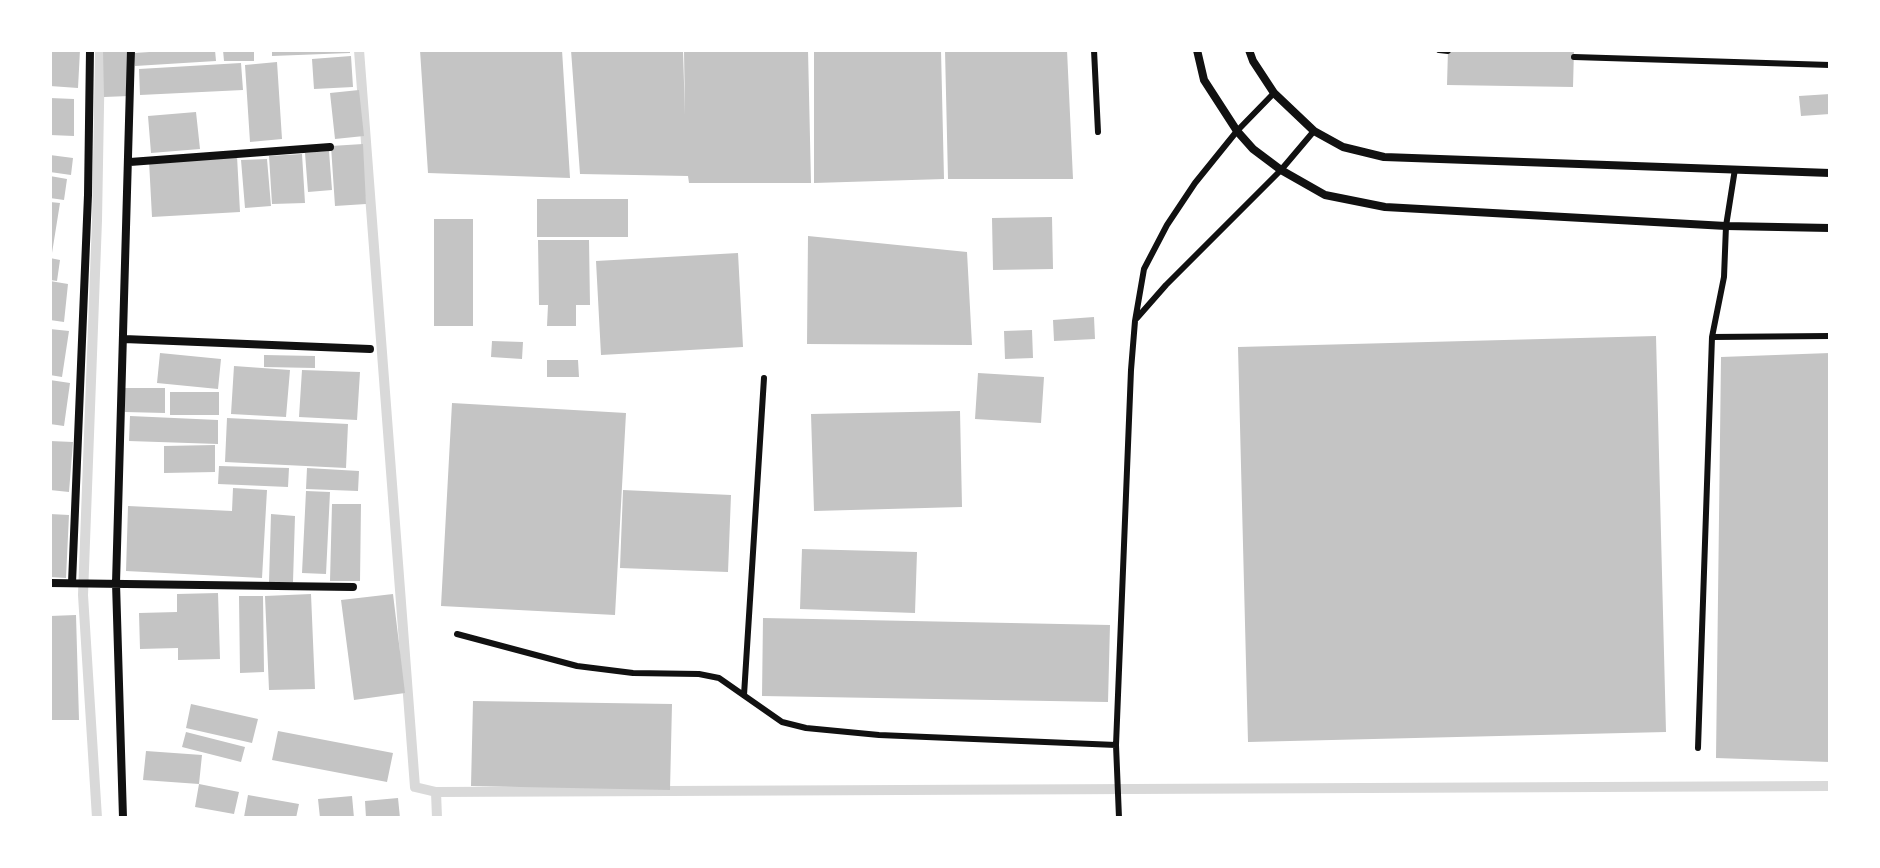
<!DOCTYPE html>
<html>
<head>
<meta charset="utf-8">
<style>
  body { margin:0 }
  #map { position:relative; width:1880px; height:868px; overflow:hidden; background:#fff; font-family:"Space Grotesk",sans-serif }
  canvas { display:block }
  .frame { position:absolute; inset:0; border:52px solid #fff; pointer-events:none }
</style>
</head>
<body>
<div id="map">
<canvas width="1880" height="868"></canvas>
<div class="frame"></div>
</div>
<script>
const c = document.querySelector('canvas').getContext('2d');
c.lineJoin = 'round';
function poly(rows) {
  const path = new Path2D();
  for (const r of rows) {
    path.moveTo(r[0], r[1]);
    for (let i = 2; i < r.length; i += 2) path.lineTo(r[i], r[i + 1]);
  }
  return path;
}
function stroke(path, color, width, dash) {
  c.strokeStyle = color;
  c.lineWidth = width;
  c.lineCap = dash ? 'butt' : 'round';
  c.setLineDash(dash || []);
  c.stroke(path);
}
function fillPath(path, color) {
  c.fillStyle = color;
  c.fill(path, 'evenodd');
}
const stream = poly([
  [359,50,415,787,436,792,1830,786],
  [436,792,437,818],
  [97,818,83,595,97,220,100,50]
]);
const building = poly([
  [50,50,80,50,78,88,50,86],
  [103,50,128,50,129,96,104,97],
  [180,50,215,50,216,61,135,66,134,53],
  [223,50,254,50,254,61,224,61],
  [272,50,350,50,350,53,272,56],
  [420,50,562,50,570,178,428,173],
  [571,50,683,50,685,116,684,50,808,50,811,183,689,183,688,176,580,174],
  [814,50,941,50,944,179,814,183],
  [945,50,1067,50,1073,179,948,179],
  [1448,50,1574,50,1573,87,1447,85],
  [351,56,353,87,314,89,312,59],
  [277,62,282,139,250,142,245,65],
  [241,63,243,90,140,95,139,69],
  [359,90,364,136,335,139,330,93],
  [1830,94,1830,114,1801,116,1799,96],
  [50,98,74,99,74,136,50,135],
  [196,112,200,149,151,153,148,116],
  [363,144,366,204,335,206,331,146],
  [329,151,332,190,308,192,305,153],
  [302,154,305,203,272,204,269,156],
  [50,155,73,158,71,175,50,172],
  [237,156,240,212,152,217,149,161],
  [267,159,271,206,245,208,241,160],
  [50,176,67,179,64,200,50,198],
  [537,199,628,199,628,237,537,237],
  [50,202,60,203,52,253,50,253],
  [1052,217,1053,269,993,270,992,218],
  [434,219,473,219,473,326,434,326],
  [808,236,967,252,972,345,807,344],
  [538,240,589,240,590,305,576,305,576,326,547,326,548,305,539,305],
  [738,253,743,347,601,355,596,261],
  [50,258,60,260,57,281,50,280],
  [50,281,68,284,64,322,50,320],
  [1094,317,1095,339,1054,341,1053,320],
  [50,329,69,331,62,377,50,375],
  [1032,330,1033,358,1005,359,1004,331],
  [1656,336,1666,732,1248,742,1238,347],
  [492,341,523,342,522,359,491,357],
  [160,353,221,359,218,389,157,383],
  [1830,353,1830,762,1716,758,1721,357],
  [264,355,315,356,315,368,264,367],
  [547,360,578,360,579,377,547,377],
  [234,366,290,370,286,417,231,414],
  [302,370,360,372,357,420,299,417],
  [978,373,1044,377,1041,423,975,419],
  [50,380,70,383,64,426,50,424],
  [125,388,165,388,165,413,125,412],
  [170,392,219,392,219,415,170,415],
  [452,403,626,413,615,615,441,606],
  [960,411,962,507,814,511,811,414],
  [130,416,218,420,218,444,129,441],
  [227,418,348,424,346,468,225,462],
  [50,441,73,442,69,492,50,490],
  [215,445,215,472,164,473,164,446],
  [219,466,289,468,288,487,218,484],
  [307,468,359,471,358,491,306,489],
  [233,488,267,490,262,578,126,571,128,506,232,511],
  [623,490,731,495,728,572,620,568],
  [306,491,330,492,326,574,302,573],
  [332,504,361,504,360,581,330,581],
  [50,514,69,515,66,578,50,577],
  [271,514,295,516,293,582,269,582],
  [802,549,917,552,915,613,800,609],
  [218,593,220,659,178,660,178,648,140,649,139,613,177,612,177,594],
  [311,594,315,689,269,690,265,596],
  [393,594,405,693,354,700,341,600],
  [239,596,263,596,264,672,240,673],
  [76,615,79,720,50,720,50,616],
  [763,618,1110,625,1108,702,762,696],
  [473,701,672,704,670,790,471,786],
  [191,704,258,719,252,743,186,728],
  [278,731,393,753,387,782,272,760],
  [186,732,245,747,241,762,182,747],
  [146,751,202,755,199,784,143,780],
  [199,784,239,792,234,814,195,807],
  [248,795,299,804,296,818,244,817],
  [352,796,354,818,320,818,318,799],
  [398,798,400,818,366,818,365,801]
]);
const service = poly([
  [1094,50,1098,132],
  [1439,50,1448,51],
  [1574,57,1830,65],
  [1735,169,1726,226,1724,277,1712,337,1830,336],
  [1137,318,1166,285,1281,170,1314,131],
  [457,634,577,666,633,673,699,674,719,678,782,722,806,728,879,735,1116,745],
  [744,695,764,378],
  [1698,748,1712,337],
  [1119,818,1116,745,1131,370,1135,321,1144,269,1167,225,1195,183,1237,131,1274,93]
]);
const minor = poly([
  [1197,50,1204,80,1237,131,1253,149,1281,170,1325,195,1385,207,1726,226,1830,228],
  [1249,50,1253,61,1274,93,1314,131,1343,147,1384,157,1830,173],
  [130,162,330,147],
  [124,339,370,349],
  [50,583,353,587],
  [72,583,88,195,90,50],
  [123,818,116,583,131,50]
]);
stroke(stream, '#d9d9d9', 10);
fillPath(building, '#c4c4c4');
stroke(service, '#111', 6);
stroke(minor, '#111', 8);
</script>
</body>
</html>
